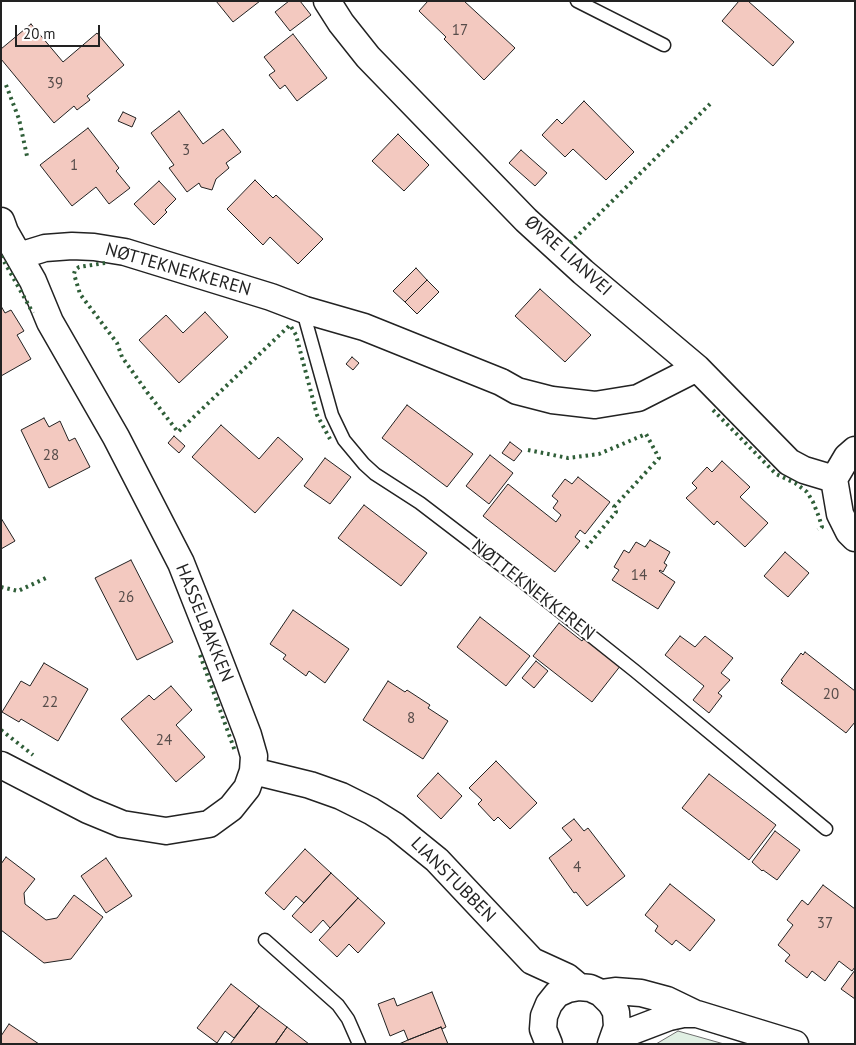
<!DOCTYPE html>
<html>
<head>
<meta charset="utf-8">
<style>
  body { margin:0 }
  #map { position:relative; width:856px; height:1045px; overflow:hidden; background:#fff; font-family:"PT Sans",sans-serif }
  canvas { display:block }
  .frame { position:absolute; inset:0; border:2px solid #222; pointer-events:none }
  .scale { position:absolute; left:15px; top:25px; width:85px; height:22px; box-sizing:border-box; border:2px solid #222; border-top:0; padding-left:6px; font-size:15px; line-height:18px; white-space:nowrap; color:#222; -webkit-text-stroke:4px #fff; paint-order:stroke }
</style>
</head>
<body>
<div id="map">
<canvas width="856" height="1045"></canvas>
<div class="frame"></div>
<div class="scale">20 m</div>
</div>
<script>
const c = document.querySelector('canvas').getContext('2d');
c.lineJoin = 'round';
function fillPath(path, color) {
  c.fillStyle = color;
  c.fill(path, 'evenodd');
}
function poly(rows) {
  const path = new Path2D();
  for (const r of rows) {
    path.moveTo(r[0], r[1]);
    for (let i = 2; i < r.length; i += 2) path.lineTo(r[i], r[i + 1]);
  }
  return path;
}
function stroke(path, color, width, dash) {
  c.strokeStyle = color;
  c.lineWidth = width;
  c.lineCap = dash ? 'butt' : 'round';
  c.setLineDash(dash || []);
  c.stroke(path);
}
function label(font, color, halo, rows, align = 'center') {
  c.font = font + ' "PT Sans",sans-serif';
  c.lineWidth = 4;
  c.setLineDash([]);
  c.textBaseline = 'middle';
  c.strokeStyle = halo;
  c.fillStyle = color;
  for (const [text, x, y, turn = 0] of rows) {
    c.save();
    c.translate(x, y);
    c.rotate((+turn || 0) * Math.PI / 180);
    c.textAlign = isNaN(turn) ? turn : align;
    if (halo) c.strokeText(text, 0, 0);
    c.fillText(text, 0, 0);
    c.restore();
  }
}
const green = poly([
  [678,1031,724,1044,656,1044,678,1031]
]);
const building = poly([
  [216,1,260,1,233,22,216,1],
  [289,1,300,1,311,15,290,31,275,12,289,1],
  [428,1,464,1,515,48,484,80,444,39,446,37,419,11,428,1],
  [739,1,748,1,794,42,773,66,722,21,739,1],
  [31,24,63,62,97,33,124,65,87,96,90,100,77,110,74,106,54,123,1,59,1,49,31,24],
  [293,34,327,78,297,101,285,85,280,89,269,75,275,71,264,57,293,34],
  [584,101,634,152,606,180,573,149,565,157,542,135,557,119,562,124,584,101],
  [179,111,203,144,223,129,241,152,226,163,229,168,216,179,212,190,201,187,199,183,187,192,169,168,174,165,151,133,179,111],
  [123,112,136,118,132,127,118,121,123,112],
  [88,128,119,168,116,171,130,188,109,204,96,187,72,206,40,165,88,128],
  [398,134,429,165,404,191,372,161,398,134],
  [521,150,547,173,535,186,509,163,521,150],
  [255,180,273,198,276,195,323,239,298,264,270,237,263,245,227,209,255,180],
  [159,181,176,199,165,210,167,212,154,225,134,204,159,181],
  [416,268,427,280,405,302,393,291,416,268],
  [427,280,439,292,417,314,405,302,427,280],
  [540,289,591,335,565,362,515,316,540,289],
  [1,306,5,313,11,310,24,331,17,335,31,359,1,376,1,306],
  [205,312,228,337,179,383,139,340,166,315,183,333,205,312],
  [352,357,359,363,353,370,346,364,352,357],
  [407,405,473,454,447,487,382,438,407,405],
  [44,418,49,427,60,421,69,441,75,438,90,467,49,488,21,430,44,418],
  [221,425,259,459,278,437,303,459,255,513,192,457,221,425],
  [174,436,185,446,179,453,168,443,174,436],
  [510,442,522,451,514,461,502,453,510,442],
  [490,455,513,473,489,504,466,486,490,455],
  [325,458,351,477,330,504,304,486,325,458],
  [722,461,750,487,740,497,768,523,745,547,717,521,714,525,686,498,697,488,692,483,707,467,712,472,722,461],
  [578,477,610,502,585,534,580,530,575,537,580,541,555,572,483,516,508,484,556,522,561,515,553,508,558,501,552,496,565,479,572,484,578,477],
  [364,505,427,553,401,586,338,538,364,505],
  [1,518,15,541,1,549,1,518],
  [650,540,670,552,664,563,667,565,663,572,660,570,659,571,675,582,658,609,612,580,619,570,614,567,624,550,629,553,636,542,645,547,650,540],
  [785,552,809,573,788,597,764,576,785,552],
  [131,560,173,642,137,660,95,578,131,560],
  [293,610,349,649,325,683,309,671,306,676,283,659,286,655,270,644,293,610],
  [480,617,530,656,506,686,457,647,480,617],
  [559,623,582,641,585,637,621,665,592,702,533,656,559,623],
  [680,636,695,647,705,636,733,658,721,673,730,680,718,693,722,696,709,713,693,700,704,686,665,655,680,636],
  [805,652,855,691,855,722,846,733,781,683,783,681,781,680,801,653,803,655,805,652],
  [536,661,548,671,534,688,522,678,536,661],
  [44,663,88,689,58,741,21,719,19,722,2,712,21,681,30,686,44,663],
  [388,681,405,692,407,690,430,705,428,708,448,721,423,759,363,720,388,681],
  [171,686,192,710,176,725,205,757,176,782,121,719,149,695,154,700,171,686],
  [496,761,537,803,510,829,498,817,494,821,478,804,482,800,469,788,496,761],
  [438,773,462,796,441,819,417,796,438,773],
  [709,774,776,825,749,860,682,808,709,774],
  [574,819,584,831,588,828,625,876,587,906,576,892,574,893,549,858,572,840,562,828,574,819],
  [775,831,800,850,777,880,763,870,762,871,752,862,775,831],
  [305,849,331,873,304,903,296,896,284,910,265,893,305,849],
  [6,857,35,879,24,893,25,904,46,920,57,918,74,895,103,917,71,959,44,963,1,930,1,864,6,857],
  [106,858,132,896,106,913,81,876,106,858],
  [331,873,358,898,330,928,323,920,311,933,292,916,331,873],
  [670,884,715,920,690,951,676,940,672,945,655,931,658,926,645,915,670,884],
  [823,885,855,909,855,967,852,971,839,961,825,981,812,971,807,978,785,961,790,955,778,945,793,925,787,920,802,900,808,905,823,885],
  [358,898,385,923,358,953,349,944,337,957,319,940,358,898],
  [855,970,855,999,841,989,855,970],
  [231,984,259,1006,234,1038,225,1031,217,1043,197,1028,231,984],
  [432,992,446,1027,442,1029,441,1027,408,1040,404,1030,390,1036,378,1004,394,998,397,1006,432,992],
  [259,1006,287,1027,275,1044,230,1044,259,1006],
  [9,1024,39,1044,1,1044,1,1036,9,1024],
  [287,1027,309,1044,275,1044,287,1027],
  [441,1027,448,1044,399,1044,408,1040,441,1027]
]);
const lane = poly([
  [577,1,664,45],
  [305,310,306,322,332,415,344,440,364,464,375,474,420,503,522,581,635,671,826,829],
  [265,940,338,1005,348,1019,359,1044]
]);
const street = poly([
  [327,1,341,23,368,57,526,220,583,272,697,368,789,462,804,470,834,479],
  [1,221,5,232,33,281,50,322,116,437,181,563,213,644,248,735,254,756,253,771,247,788,231,808,209,824,166,831,122,824,88,810,1,765],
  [19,256,45,248,72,246,94,247,125,252,271,297,305,310,364,327,501,382,517,391,552,400,595,405,638,398,697,368],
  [855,450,847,457,834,479,840,514,849,532,855,538],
  [253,771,310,785,341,796,371,811,395,826,437,860,532,961,567,977,579,987],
  [601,993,615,991,641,993,667,1000,696,1014],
  [614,1038,669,1017,683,1014,697,1014,795,1044],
  [549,1044,543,1029,544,1016,549,1004,557,994,568,989,579,987,590,988,601,993,611,1003,616,1012,617,1027,611,1044]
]);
const hedge = poly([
  [6,85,19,119,27,156],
  [570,243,710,104],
  [1,256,33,313],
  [105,263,79,267,75,270,74,274,80,294,117,343,122,357,147,392,178,432,290,325,296,335,317,415,330,439],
  [713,410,776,474,795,483,807,492,813,502,819,517,822,527,818,530],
  [528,450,568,458,599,454,646,434,659,458,614,507,616,512,586,548],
  [1,587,18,591,48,577],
  [200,655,235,751],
  [1,730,33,755]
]);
const numberNames = [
  ["17",460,31],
  ["39",55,84],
  ["3",186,151],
  ["1",74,166],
  ["28",51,456],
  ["14",639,576],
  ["26",126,598],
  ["20",831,695],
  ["22",50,703],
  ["8",411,719],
  ["24",164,741],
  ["4",577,868],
  ["37",825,924]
];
const streetNames = [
  ["ØVRE LIANVEI",568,256,42],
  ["NØTTEKNEKKEREN",178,270,16],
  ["NØTTEKNEKKEREN",533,590,38],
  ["HASSELBAKKEN",204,623,68],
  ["LIANSTUBBEN",453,880,45]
];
fillPath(green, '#e0efe3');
stroke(green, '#6f6f6f', 1);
fillPath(building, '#f3c9c0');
stroke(building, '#222', 1);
stroke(lane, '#222', 15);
stroke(street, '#222', 29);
stroke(lane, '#fff', 12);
stroke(street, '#fff', 26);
stroke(hedge, '#2f5e38', 4, [2.5, 4]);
label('15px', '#564c4a', null, numberNames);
label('18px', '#222', '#fff', streetNames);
</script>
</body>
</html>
